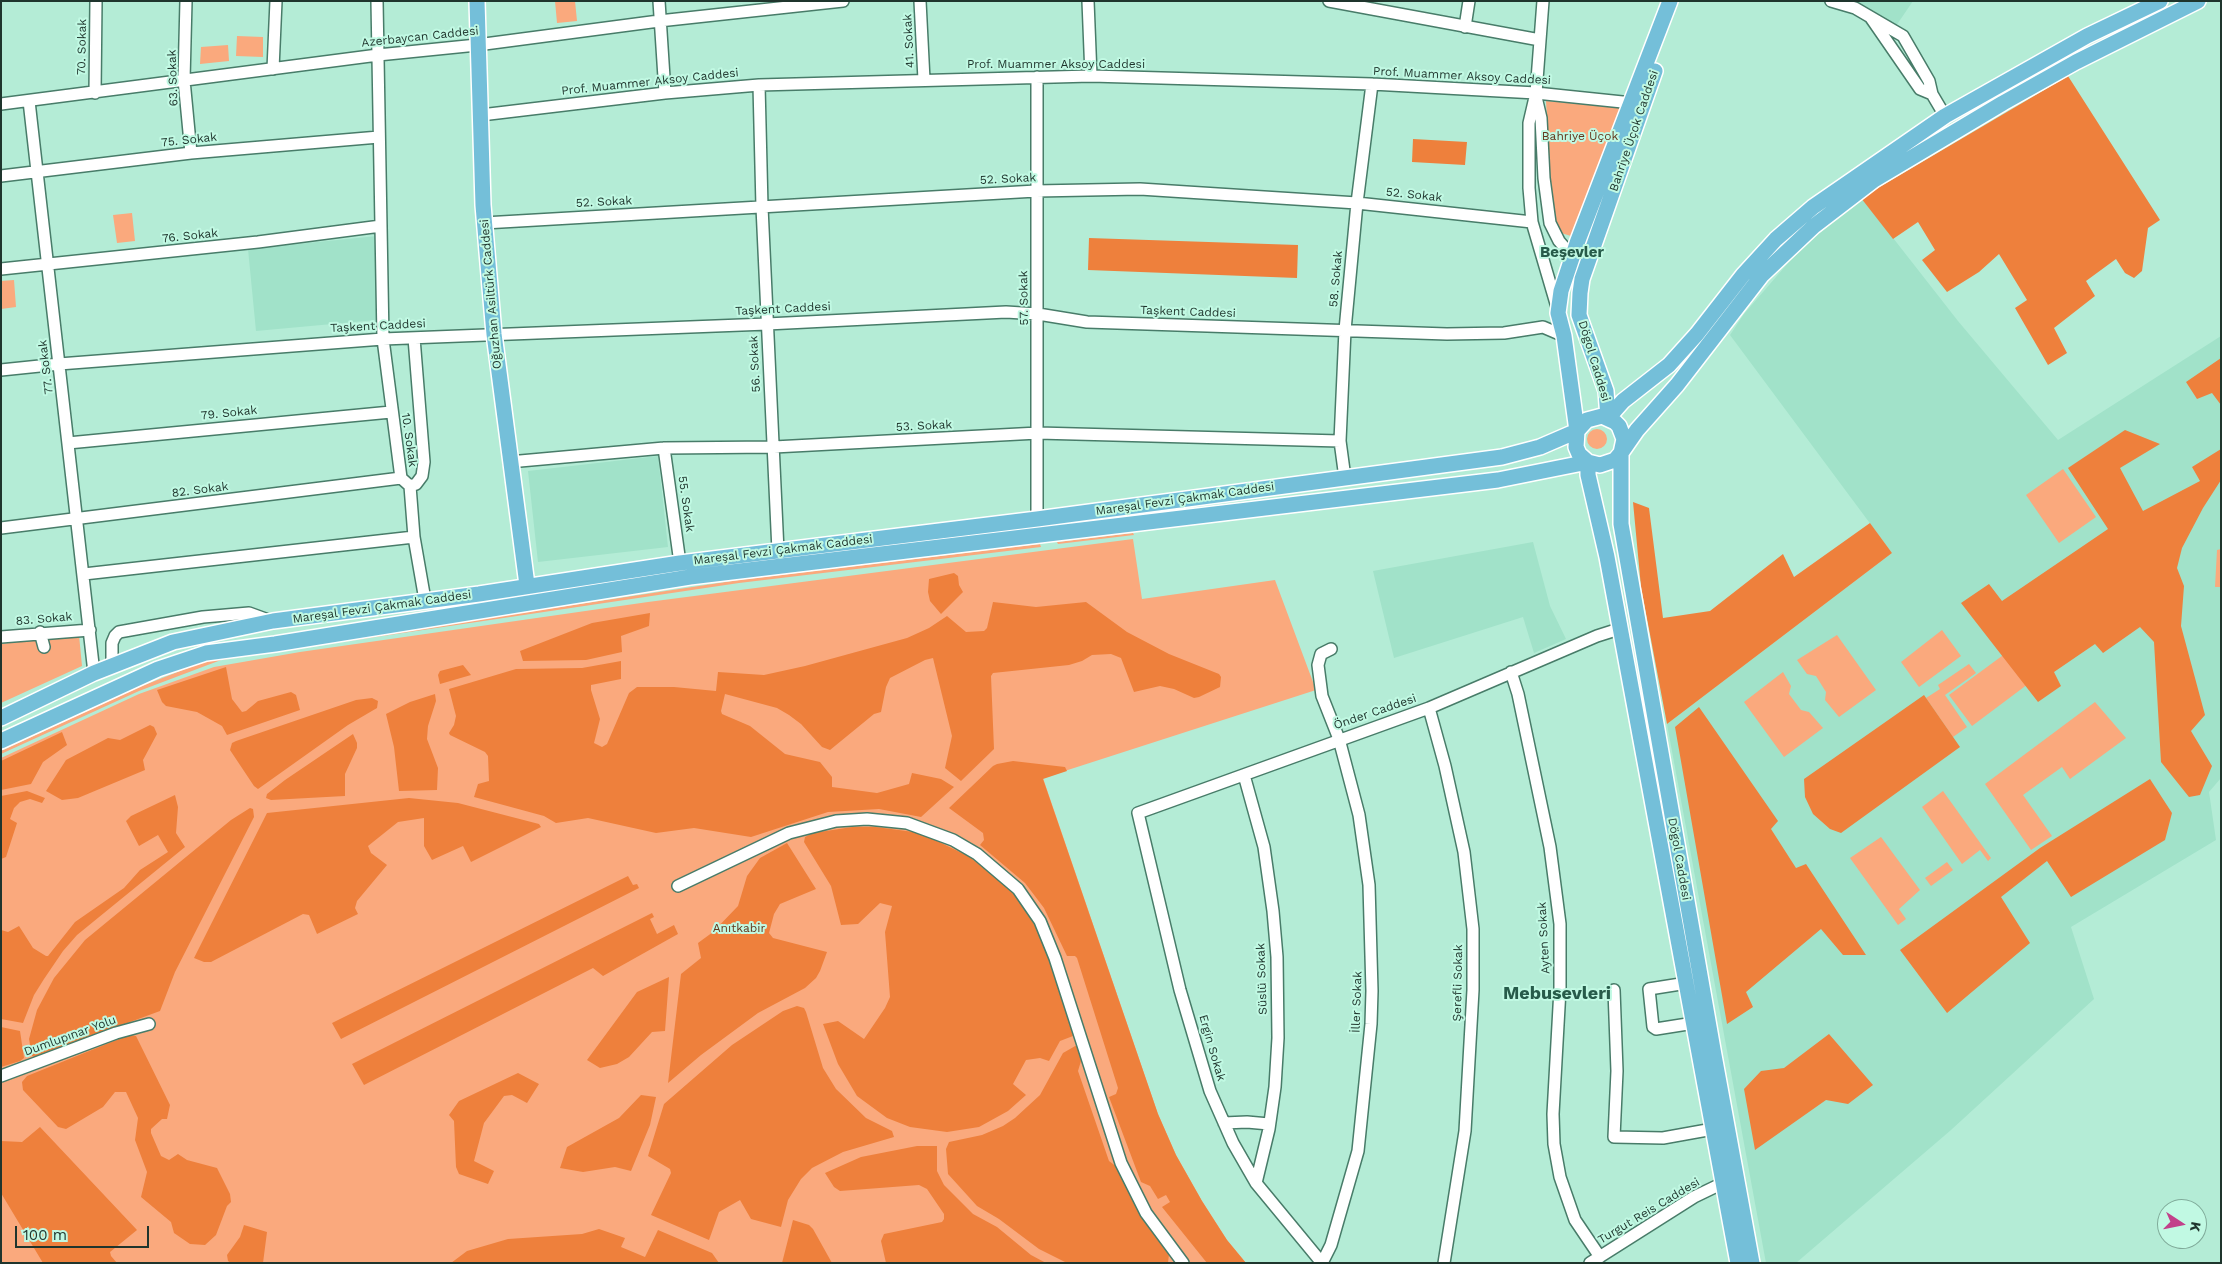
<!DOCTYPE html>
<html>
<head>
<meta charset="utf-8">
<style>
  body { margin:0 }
  #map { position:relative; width:2222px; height:1264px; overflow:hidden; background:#b4ecd6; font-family:"Work Sans",sans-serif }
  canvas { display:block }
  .frame { position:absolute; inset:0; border:2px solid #1f352d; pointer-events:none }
  .north { position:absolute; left:2157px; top:1199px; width:50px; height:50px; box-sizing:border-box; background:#c1f9e3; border:1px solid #80ab9a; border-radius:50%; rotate:101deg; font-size:14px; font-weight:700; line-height:20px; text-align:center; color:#1f352d }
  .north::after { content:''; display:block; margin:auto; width:18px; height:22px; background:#c2418a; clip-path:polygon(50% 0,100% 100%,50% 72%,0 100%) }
  .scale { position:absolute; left:15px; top:1226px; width:134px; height:22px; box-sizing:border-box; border:2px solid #1f352d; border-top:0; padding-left:6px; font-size:15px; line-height:18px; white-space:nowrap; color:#1f352d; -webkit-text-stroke:4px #c1f9e3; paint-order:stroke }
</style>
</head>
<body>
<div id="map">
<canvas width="2222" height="1264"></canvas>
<div class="frame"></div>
<div class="north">K</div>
<div class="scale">100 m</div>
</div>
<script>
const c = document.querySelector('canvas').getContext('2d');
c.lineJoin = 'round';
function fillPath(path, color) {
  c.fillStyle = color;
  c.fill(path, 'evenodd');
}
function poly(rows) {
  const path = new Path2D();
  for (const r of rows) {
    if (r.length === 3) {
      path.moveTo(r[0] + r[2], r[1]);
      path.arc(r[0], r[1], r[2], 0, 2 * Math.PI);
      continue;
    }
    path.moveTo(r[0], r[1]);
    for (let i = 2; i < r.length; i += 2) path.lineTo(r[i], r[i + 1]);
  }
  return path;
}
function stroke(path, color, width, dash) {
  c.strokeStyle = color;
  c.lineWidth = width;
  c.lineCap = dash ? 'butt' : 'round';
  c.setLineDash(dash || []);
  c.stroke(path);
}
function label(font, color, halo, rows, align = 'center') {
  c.font = font + ' "Work Sans",sans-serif';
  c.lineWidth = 4;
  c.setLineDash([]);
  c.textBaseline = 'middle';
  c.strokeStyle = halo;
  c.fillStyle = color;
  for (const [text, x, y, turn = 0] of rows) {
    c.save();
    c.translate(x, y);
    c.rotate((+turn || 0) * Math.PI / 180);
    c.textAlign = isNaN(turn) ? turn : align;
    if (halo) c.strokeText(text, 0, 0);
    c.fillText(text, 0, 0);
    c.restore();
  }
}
const built = poly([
  [1844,1,1913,1,1883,45,1862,19],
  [1861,197,1958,321,2058,440,2221,336,2221,778,2209,792,2216,840,2071,927,2094,999,1951,1130,1796,1263,1766,1263,1667,724,1892,553,1730,335,1744,314,1814,233],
  [377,236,376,320,256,331,248,249],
  [658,456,668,547,538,562,528,471],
  [1533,542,1550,606,1566,639,1534,653,1523,617,1394,658,1373,571]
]);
const green = poly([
  [555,1,575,1,577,21,557,23],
  [237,36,263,37,263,57,236,56],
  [228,45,229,61,200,64,201,47],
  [1546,101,1624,108,1579,230,1571,236,1561,233,1556,228,1552,210],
  [132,213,135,241,117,243,113,215],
  [14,280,16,307,1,309,1,281],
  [1597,439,10],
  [2063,469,2096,517,2059,543,2026,495],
  [1133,533,1134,535,1058,544,1057,542],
  [1133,539,1142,599,1275,580,1316,690,1043,778,1158,1114,1176,1155,1202,1201,1227,1240,1246,1263,1,1263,1,758,139,694,214,667,300,652,648,602],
  [1040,544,1041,547,739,583,221,660,139,691,1,754,1,751,137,688,208,660,739,580],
  [2221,549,2221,587,2215,587,2217,550],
  [1942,630,1961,656,1919,687,1901,662],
  [79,635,82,666,1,703,1,644],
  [1837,635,1876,690,1839,717,1825,700,1826,692,1816,676,1807,674,1797,660],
  [2006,653,2028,684,1972,726,1949,695],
  [1969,664,1976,673,1945,695,1967,727,1953,737,1926,698,1940,689,1938,685],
  [1783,672,1791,686,1789,694,1801,710,1809,712,1823,728,1784,757,1744,702],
  [2095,702,2126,738,2070,779,2062,767,2023,795,2052,836,2031,850,1985,784],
  [1943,791,1991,858,1988,861,1980,850,1962,864,1922,807],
  [1881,837,1920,890,1899,909,1906,919,1898,925,1850,858],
  [1947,862,1953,870,1931,886,1925,878]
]);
const forest = poly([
  [2068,76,2160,220,2148,228,2142,271,2134,278,2125,273,2116,259,2086,281,2095,296,2054,328,2067,353,2048,365,2015,308,2027,300,1999,254,1979,272,1947,292,1922,260,1935,250,1918,222,1893,239,1861,198],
  [1413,139,1467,142,1465,165,1412,162],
  [1089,238,1298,245,1297,278,1088,270],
  [2221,358,2221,405,2212,393,2197,399,2186,382],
  [2125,430,2160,444,2120,468,2143,511,2200,481,2192,467,2221,449,2221,480,2203,508,2182,548,2177,568,2184,586,2181,626,2205,715,2191,731,2212,766,2200,795,2189,797,2161,762,2154,642,2140,627,2103,653,2095,644,2054,672,2061,686,2038,702,1961,603,1989,584,2002,601,2108,529,2068,468],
  [1633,502,1649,508,1663,618,1710,611,1783,554,1794,577,1870,523,1892,553,1667,724,1641,587],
  [954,573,958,576,959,585,963,592,941,614,930,601,928,592,929,579],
  [993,602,1036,607,1086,602,1127,632,1169,654,1219,674,1221,677,1220,687,1199,697,1194,698,1174,689,1160,686,1134,692,1121,658,1111,654,1092,655,1082,661,1069,665,993,673,991,676,994,749,961,781,945,768,952,736,933,658,925,660,890,678,886,687,881,712,874,714,830,750,822,747,801,724,789,715,777,708,725,694,721,711,722,714,750,726,785,754,820,762,832,777,832,787,877,793,909,784,912,773,941,779,954,787,921,817,879,809,828,812,751,837,694,828,656,833,588,818,556,823,544,816,474,797,478,784,489,781,488,756,485,752,450,735,449,733,454,725,456,716,449,689,516,669,582,668,621,661,621,679,591,685,591,690,600,719,594,743,602,747,607,744,629,693,637,687,674,687,716,691,718,672,764,675,805,666,907,638,929,628,947,616,966,632,984,631,987,628],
  [650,613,649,626,621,636,622,652,586,660,523,661,520,651,592,623],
  [463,665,471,675,440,684,438,675,440,671],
  [226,667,232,699,242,712,246,711,258,701,291,692,296,695,300,710,227,735,222,726,197,712,166,706,162,702,157,690],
  [435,694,436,701,428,726,427,739,438,768,437,790,399,791,394,747,386,714,410,702],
  [1924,695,1960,747,1841,833,1830,829,1813,814,1805,797,1804,779],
  [372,698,378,701,377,708,348,725,258,789,254,786,230,750,232,743,236,741,356,700],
  [1699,707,1778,821,1771,829,1796,868,1806,864,1866,955,1843,955,1821,929,1746,992,1753,1007,1727,1024,1675,727],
  [150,725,154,727,157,734,143,760,145,770,78,798,62,800,46,791,66,760,108,738,120,740],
  [62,732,67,745,43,762,31,784,1,790,1,761],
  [353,734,357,743,357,748,345,774,345,796,271,800,266,798,267,794,285,780],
  [1013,761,1065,767,1067,771,1043,779,1158,1114,1176,1155,1202,1201,1227,1240,1246,1263,1207,1263,1162,1207,1170,1202,1166,1195,1158,1199,1150,1186,1141,1182,1109,1097,1116,1094,1118,1088,1077,958,1075,956,1067,956,1044,908,1025,883,980,845,984,840,983,833,949,808,993,766,997,764],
  [2150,779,2172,813,2165,840,2071,897,2047,861,2001,897,2030,943,1947,1013,1900,950,2040,848],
  [27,791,45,798,42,803,30,799,20,802,14,808,10,819,17,823,6,857,1,859,1,796],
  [175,795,178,807,176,833,185,847,77,935,63,951,44,979,34,995,23,1023,1,1019,1,930,8,932,19,926,33,948,46,956,48,956,75,922,124,888,140,870,168,852,158,835,139,846,126,821,131,816],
  [409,798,458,803,539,824,541,827,471,862,463,846,432,860,424,846,424,818,398,822,368,846,371,853,387,865,357,901,355,908,358,914,317,934,309,915,303,914,211,962,204,962,194,958,267,813],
  [250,808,253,809,254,817,175,972,160,1011,35,1057,32,1056,29,1039,37,1010,54,978,85,940,231,820],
  [852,827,876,827,914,832,931,838,968,856,996,877,1009,889,1023,905,1040,935,1051,964,1073,1036,1060,1041,1049,1061,1040,1058,1026,1060,1013,1084,1026,1095,1008,1111,979,1127,947,1132,910,1127,887,1118,857,1096,838,1064,823,1024,838,1021,864,1039,885,1008,890,997,885,932,892,906,880,903,858,924,841,925,831,886,804,842,805,837,813,833],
  [787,843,816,889,780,904,774,914,769,933,773,938,827,952,820,971,816,978,805,988,758,1013,701,1055,668,1083,681,974,701,958,698,943,713,932,738,906,747,876,760,858],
  [628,876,633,885,637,884,639,888,341,1039,332,1023],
  [652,913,654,917,650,919,657,934,674,925,678,934,603,976,593,968,364,1085,352,1064],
  [669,977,665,1031,652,1032,629,1057,617,1064,600,1068,587,1060,637,992],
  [797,1006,804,1008,806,1012,823,1068,836,1089,866,1118,892,1131,894,1137,843,1152,812,1168,801,1179,788,1200,781,1227,751,1219,740,1200,719,1212,709,1240,651,1215,671,1173,670,1169,648,1156,664,1104,732,1045,783,1011],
  [1,1027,20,1031,24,1058,20,1061,1,1067],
  [1829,1034,1873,1085,1848,1104,1826,1100,1755,1150,1744,1089,1761,1071,1784,1068],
  [129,1035,136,1036,138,1040,170,1105,167,1119,162,1119,151,1129,151,1133,161,1156,169,1160,178,1154,187,1160,217,1168,230,1194,231,1202,227,1206,216,1235,205,1245,190,1244,174,1233,171,1222,141,1197,147,1172,135,1140,138,1118,126,1092,115,1092,103,1107,66,1129,58,1127,23,1090,22,1082,27,1076],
  [1077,1045,1081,1061,1078,1071,1109,1161,1117,1167,1144,1220,1169,1254,1168,1263,1067,1263,1039,1249,999,1219,977,1206,948,1174,946,1149,949,1142,982,1135,1003,1126,1015,1118,1040,1095,1063,1053],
  [518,1073,539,1084,527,1103,512,1095,504,1096,484,1123,474,1161,494,1171,488,1184,459,1174,456,1167,454,1121,449,1115,459,1101],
  [641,1095,656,1097,650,1125,631,1171,615,1167,583,1172,560,1168,567,1147,619,1118],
  [40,1127,137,1230,110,1252,111,1256,117,1263,43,1263,1,1193,1,1141,22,1142],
  [917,1146,937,1146,937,1171,944,1185,973,1214,997,1227,1031,1255,1046,1263,886,1263,881,1241,884,1234,942,1222,944,1219,944,1214,927,1189,919,1185,840,1191,834,1187,825,1173,861,1157],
  [793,1220,809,1225,813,1229,832,1263,782,1263],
  [244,1225,267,1232,263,1263,231,1263,228,1261,227,1255,240,1237],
  [599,1229,625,1238,621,1247,645,1257,658,1230,712,1253,719,1263,451,1263,467,1251,508,1239,582,1234]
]);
const minor = poly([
  [186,1,184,80,191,153],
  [377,1,383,339,401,478,410,486,414,537,425,600],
  [659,1,665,93],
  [920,1,924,80],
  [1088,1,1091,76],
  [1329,1,1540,40],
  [1543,1,1536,93,1529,123,1529,188,1532,222,1557,307],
  [1831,1,1855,8,1903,36,1929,81,1932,94,1945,116],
  [1871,18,1920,89,1932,94],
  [1465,27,1469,1],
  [273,69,276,1],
  [759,85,762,207,778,551],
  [95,93,96,1],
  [1536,97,1541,118,1544,178,1550,223,1559,241,1573,257],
  [29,101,94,673],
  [1,104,378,55,477,45,659,21,843,1],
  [481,115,665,93,759,85,1091,76,1372,84,1536,93,1632,103],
  [1,176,191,153,379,137],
  [484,223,1036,191,1140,189,1357,203,1532,222],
  [1,269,258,242,381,226],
  [1,370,59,364,383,339,767,324,1006,312,1038,314,1087,322,1447,334,1504,333,1543,327,1564,336],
  [68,443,391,412],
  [664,448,680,563],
  [509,462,664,448,774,447,1038,433,1340,441],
  [1345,478,1340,441,1345,330,1357,203,1372,84],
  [410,486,416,484,422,476,424,462,414,338],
  [1037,519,1037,77],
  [1,528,401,478],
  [84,574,414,537],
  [40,632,44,647],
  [1,637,90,630],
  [112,666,112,643,115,636,119,632,203,617,249,613,271,621],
  [1511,672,1518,694,1550,847,1560,924,1560,989,1553,1114,1554,1144,1560,1177,1575,1220,1600,1257],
  [1429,708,1445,766,1464,852,1473,929,1473,990,1465,1131,1444,1263],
  [1244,775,1264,847,1273,911,1277,957,1278,1038,1275,1087,1269,1129,1256,1183],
  [678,886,789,833,836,821,867,819,907,823,953,840,977,854,1018,889,1040,921,1055,958,1121,1163,1146,1213,1183,1263],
  [1687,983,1649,989,1653,1027,1656,1029,1694,1023],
  [1614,990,1617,1071,1614,1137,1663,1138,1713,1129],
  [1,1076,116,1033,149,1024],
  [1224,1123,1247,1122,1269,1124],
  [1322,1263,1256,1183,1233,1143,1210,1091,1180,990,1138,813,1429,708,1597,636,1619,629],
  [1322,1263,1331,1245,1358,1151,1371,1024,1372,991,1369,885,1359,815,1339,739,1322,696,1318,665,1321,654,1331,649],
  [1590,1263,1694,1197,1723,1183]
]);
const major = poly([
  [477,1,483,205,494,334,527,585],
  [1608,418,1623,401,1669,365,1697,334,1743,275,1776,239,1813,207,1945,116,2087,36,2160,1],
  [1608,418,1606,391,1579,315,1580,293,1582,279,1655,71],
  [1577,431,1564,336,1558,313,1561,291,1577,243,1670,1],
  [1588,462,1588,475,1607,557,1738,1263],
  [1,718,94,673,173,642,273,621,479,594,680,563,1037,519,1502,457,1540,447,1577,431],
  [1,741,158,669,206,653,275,644,690,577,1498,480,1588,462],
  [1752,1263,1714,1055,1621,524,1621,453,1624,439,1619,426,1615,422,1602,416,1587,420,1577,431,1576,447,1579,454,1588,462,1600,465,1615,460,1621,453,1637,430,1677,385,1762,275,1814,226,1874,180,2003,103,2076,62,2198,1]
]);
const streetNames = [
  ["Azerbaycan Caddesi",420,37,-6],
  ["41. Sokak",909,41,-93],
  ["70. Sokak",82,47,-89],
  ["Prof. Muammer Aksoy Caddesi",1056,64],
  ["Prof. Muammer Aksoy Caddesi",1462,76,3],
  ["63. Sokak",173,78,-92],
  ["Prof. Muammer Aksoy Caddesi",650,82,-6],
  ["Bahriye Üçok Caddesi",1634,131,-71],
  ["75. Sokak",189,140,-6],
  ["52. Sokak",1008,179,-3],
  ["52. Sokak",1414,195,6],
  ["52. Sokak",604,202,-3],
  ["76. Sokak",190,236,-6],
  ["58. Sokak",1336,279,-85],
  ["Oğuzhan Asiltürk Caddesi",491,294,-95],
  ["57. Sokak",1024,298,-91],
  ["Taşkent Caddesi",783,309,-3],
  ["Taşkent Caddesi",1188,312,2],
  ["Taşkent Caddesi",378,326,-3],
  ["Dögol Caddesi",1594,361,73],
  ["56. Sokak",755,364,-93],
  ["77. Sokak",46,367,-97],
  ["79. Sokak",229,413,-6],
  ["53. Sokak",924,426,-3],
  ["10. Sokak",409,440,82],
  ["82. Sokak",200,490,-7],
  ["Mareşal Fevzi Çakmak Caddesi",1185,499,-8],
  ["55. Sokak",686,504,82],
  ["Mareşal Fevzi Çakmak Caddesi",783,550,-7],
  ["Mareşal Fevzi Çakmak Caddesi",382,607,-8],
  ["83. Sokak",44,619,-5],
  ["Önder Caddesi",1375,712,-19],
  ["Dögol Caddesi",1679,859,80],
  ["Ayten Sokak",1544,938,-93],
  ["Süslü Sokak",1262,979,-92],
  ["Şerefli Sokak",1458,983,-89],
  ["İller Sokak",1357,1002,-88],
  ["Dumlupınar Yolu",70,1036,-20],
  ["Ergin Sokak",1212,1048,74],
  ["Turgut Reis Caddesi",1649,1211,-31]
];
const parkNames = [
  ["Bahriye Üçok",1580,136],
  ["Anıtkabir",739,928]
];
const quarterNames = [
  ["Beşevler",1572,253]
];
const districtNames = [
  ["Mebusevleri",1557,994]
];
fillPath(built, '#a1e2c9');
fillPath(green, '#faa97d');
fillPath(forest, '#ee803c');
stroke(minor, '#487c69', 14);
stroke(major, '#fff', 18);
stroke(minor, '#fff', 11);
stroke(major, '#74bfd9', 15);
label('12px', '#1f352d', '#c1f9e3', streetNames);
label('12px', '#64371d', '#c1f9e3', parkNames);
label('bold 15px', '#275b4a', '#c1f9e3', quarterNames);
label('bold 18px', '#275b4a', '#c1f9e3', districtNames);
</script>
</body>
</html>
